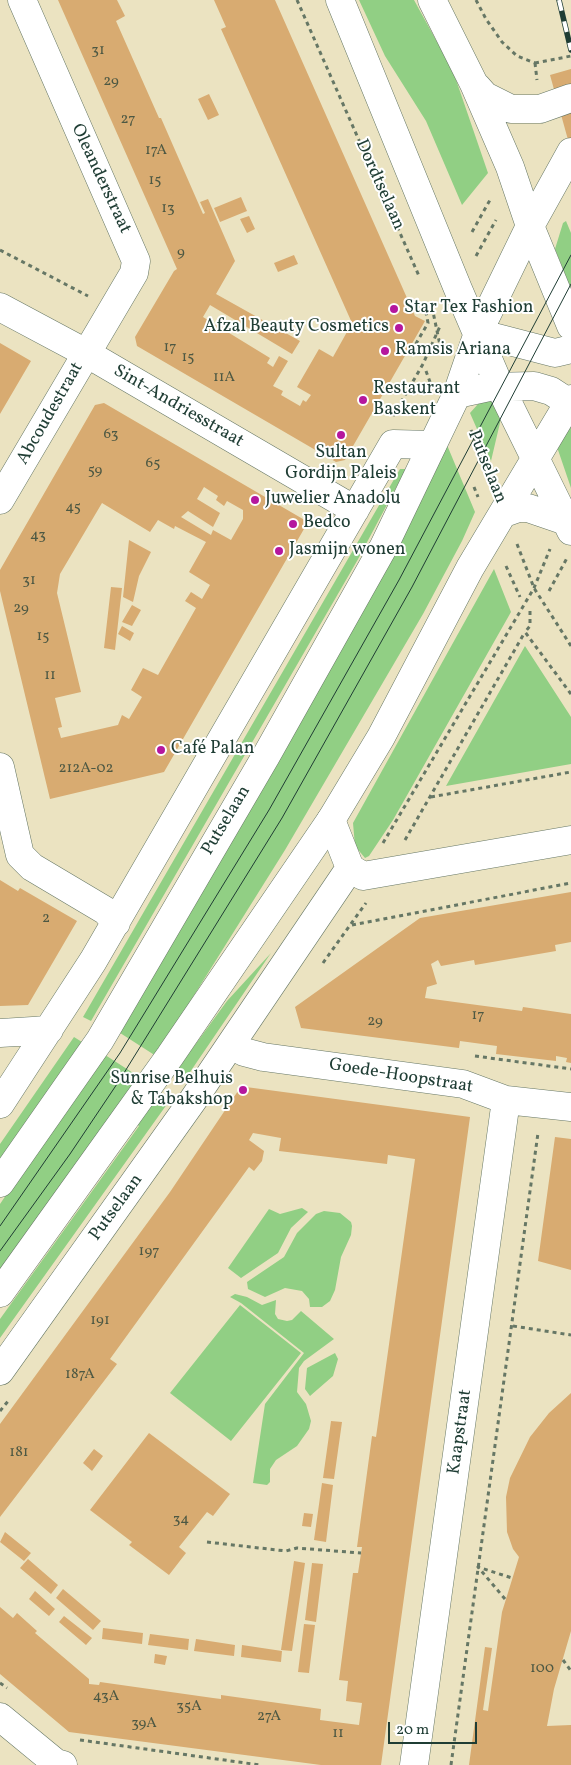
<!DOCTYPE html>
<html>
<head>
<meta charset="utf-8">
<style>
  body { margin:0 }
  #map { position:relative; width:571px; height:1765px; overflow:hidden; background:#ebe3c1; font-family:Vollkorn,serif }
  canvas { display:block }
  .scale { position:absolute; left:388px; top:1722px; width:89px; height:22px; box-sizing:border-box; border:2px solid #1f3d34; border-top:0; padding-left:6px; font-size:15px; line-height:18px; white-space:nowrap; color:#1f3d34; -webkit-text-stroke:4px #fff; paint-order:stroke }
</style>
</head>
<body>
<div id="map">
<canvas width="571" height="1765"></canvas>
<div class="scale">20 m</div>
</div>
<script>
const c = document.querySelector('canvas').getContext('2d');
c.lineJoin = 'round';
function fillPath(path, color) {
  c.fillStyle = color;
  c.fill(path, 'evenodd');
}
function poly(rows) {
  const path = new Path2D();
  for (const r of rows) {
    path.moveTo(r[0], r[1]);
    for (let i = 2; i < r.length; i += 2) path.lineTo(r[i], r[i + 1]);
  }
  return path;
}
function stroke(path, color, width, dash) {
  c.strokeStyle = color;
  c.lineWidth = width;
  c.lineCap = dash ? 'butt' : 'round';
  c.setLineDash(dash || []);
  c.stroke(path);
}
function label(font, color, halo, rows, align = 'center') {
  c.font = font + ' Vollkorn,serif';
  c.lineWidth = 4;
  c.setLineDash([]);
  c.textBaseline = 'middle';
  c.strokeStyle = halo;
  c.fillStyle = color;
  for (const [text, x, y, turn = 0] of rows) {
    c.save();
    c.translate(x, y);
    c.rotate((+turn || 0) * Math.PI / 180);
    c.textAlign = isNaN(turn) ? turn : align;
    if (halo) c.strokeText(text, 0, 0);
    c.fillText(text, 0, 0);
    c.restore();
  }
}
const green = poly([
  [359,0,414,0,453,71,488,173,462,205,426,121,385,56],
  [566,221,571,233,571,289,555,249,563,223],
  [498,397,503,410,491,461,470,413,478,404],
  [571,425,571,488,557,447],
  [447,445,475,512,462,541,423,614,285,850,156,1056,117,1031],
  [400,469,406,469,357,561,91,1021,83,1017],
  [494,569,511,612,393,820,369,856,365,858,355,846,353,823],
  [525,646,571,717,571,764,446,786],
  [271,953,186,1078,176,1071,227,1001],
  [74,1037,82,1042,0,1160,0,1144],
  [102,1053,141,1078,0,1278,0,1204],
  [157,1091,170,1100,0,1338,0,1319,139,1126,135,1123],
  [302,1208,308,1212,291,1228,278,1253,241,1278,228,1268,269,1209,280,1214],
  [324,1211,340,1213,351,1222,352,1226,351,1235,341,1257,335,1290,330,1301,322,1307,310,1307,309,1299,302,1291,285,1288,265,1297,248,1289,247,1282,284,1257,297,1233,316,1214],
  [235,1294,247,1297,262,1305,276,1300,275,1314,278,1319,287,1321,292,1320,301,1311,334,1339,304,1361,299,1368,297,1392,306,1404,311,1421,309,1429,297,1446,276,1460,270,1469,270,1482,267,1485,253,1483,265,1404,304,1353,241,1303,230,1297],
  [240,1305,301,1353,231,1441,170,1393],
  [335,1353,338,1359,333,1376,310,1396,305,1389,307,1368]
]);
const building = poly([
  [58,0,117,0,125,16,116,21,159,118,161,118,203,214,205,213,200,202,208,199,235,261,216,294,300,341,292,354,210,305,203,317,270,358,267,363,273,367,279,356,288,361,273,386,283,391,281,395,300,406,303,400,306,402,311,395,297,387,319,349,333,357,352,323,221,29,226,27,214,0,275,0,415,316,425,321,345,460,336,462,137,346,135,337,174,271,177,269],
  [571,69,571,146,570,147,550,75],
  [209,94,219,115,208,120,198,99],
  [241,197,247,211,220,222,214,208],
  [249,216,255,229,247,233,240,219],
  [294,255,298,264,278,272,274,263],
  [0,343,31,361,0,414],
  [104,403,308,522,164,772,50,799,0,591,0,570,95,405],
  [204,487,218,496,216,500,224,506,227,501,243,510,243,519,231,540,213,530,211,535,181,517,188,511,213,527,220,513,197,499],
  [102,503,150,532,158,520,174,529,175,526,206,542,189,572,210,585,202,599,191,592,185,601,196,608,158,675,143,668,131,690,142,697,129,719,122,715,118,725,61,738,58,728,62,727,55,698,81,692,57,593,60,574],
  [129,540,151,552,139,576,133,602,123,597],
  [111,587,122,588,115,650,104,648],
  [132,605,141,610,132,626,122,622],
  [122,626,134,633,130,641,118,634],
  [0,880,18,891,20,888,77,921,28,1005,0,1006],
  [571,892,571,942,555,945,556,951,475,965,474,960,441,966,438,960,431,964,437,984,427,987,425,998,522,1011,523,1007,571,1014,571,1063,566,1062,567,1058,556,1056,556,1061,496,1054,497,1046,460,1041,459,1048,301,1028,295,1007,420,918],
  [246,1087,470,1117,381,1765,321,1765,69,1732,0,1674,0,1607,13,1618,17,1613,37,1631,35,1633,89,1679,89,1684,99,1685,100,1682,213,1698,221,1699,221,1695,321,1709,320,1720,359,1725,362,1703,346,1701,348,1681,339,1680,353,1573,358,1573,362,1547,357,1547,372,1436,376,1437,415,1159,388,1155,387,1164,279,1151,281,1138,253,1133,249,1140,264,1151,262,1161,254,1171,249,1167,110,1359,117,1364,0,1517,0,1424,170,1192,238,1091],
  [555,1137,571,1139,571,1270,538,1261],
  [571,1393,571,1631,554,1689,547,1726,571,1725,571,1765,469,1765,485,1647,492,1648,483,1710,488,1711,502,1612,519,1557,513,1549,507,1532,506,1497,510,1478,530,1437,549,1413],
  [331,1421,342,1422,334,1479,323,1478],
  [149,1433,230,1494,213,1516,207,1512,179,1547,186,1553,169,1575,129,1545,132,1542,90,1510],
  [94,1449,103,1456,92,1471,83,1463],
  [322,1483,333,1485,326,1542,314,1540],
  [304,1513,313,1514,311,1527,302,1526],
  [5,1532,31,1553,24,1561,0,1542],
  [28,1559,58,1585,51,1594,20,1568],
  [294,1561,305,1563,292,1651,281,1650],
  [312,1563,323,1564,316,1622,305,1620],
  [63,1589,101,1621,93,1630,56,1598],
  [35,1591,55,1609,49,1616,29,1599],
  [64,1616,92,1638,86,1645,59,1622],
  [304,1624,315,1625,309,1673,298,1672],
  [103,1628,143,1633,142,1644,102,1639],
  [150,1634,189,1639,188,1650,148,1645],
  [196,1639,235,1645,234,1656,194,1651],
  [242,1645,282,1651,281,1662,241,1657],
  [155,1654,167,1656,165,1665,154,1663]
]);
const path = poly([
  [297,0,419,276],
  [476,0,486,19,502,42,517,56,535,63],
  [535,63,537,80],
  [535,63,571,56],
  [472,232,490,200],
  [0,250,88,296],
  [476,256,496,220],
  [432,307,441,350],
  [416,351,414,347,428,323,426,312],
  [426,371,430,382],
  [393,416,423,364,441,324],
  [471,430,490,478],
  [474,487,478,497],
  [517,544,534,588,571,646],
  [506,566,520,597],
  [549,591,567,558],
  [530,611,530,626,525,632,571,694],
  [431,797,571,772],
  [405,840,525,632],
  [383,843,534,588,550,549],
  [352,925,571,883],
  [323,963,366,903],
  [475,1056,571,1069],
  [513,1326,571,1335],
  [0,1411,9,1400],
  [207,1542,286,1551,297,1548,361,1553],
  [505,1599,478,1567,512,1578],
  [563,1660,571,1671],
  [0,1683,7,1688],
  [80,1740,260,1765],
  [451,1765,538,1133]
]);
const street = poly([
  [0,307,86,353,355,510],
  [0,500,134,273,136,261,22,0],
  [0,767,20,855,32,867,106,911,116,923],
  [331,820,350,868,363,876,571,840],
  [0,1033,49,1030],
  [232,1044,244,1052,263,1057,463,1084,506,1100,571,1107],
  [0,1104,93,961,393,444,432,445],
  [0,1371,193,1100,350,868],
  [0,1717,56,1763,63,1765],
  [414,1765,506,1100]
]);
const secondary = poly([
  [340,0,458,289,500,387,571,531],
  [432,0,474,84,510,167,530,226,571,326],
  [477,87,485,96,511,109,540,109,571,98],
  [478,333,555,353,571,349],
  [457,394,489,387,534,386,551,391,571,404],
  [504,513,518,508,528,508,566,521],
  [0,1183,100,1040,266,756,384,546,457,394,478,333,530,226,571,152],
  [0,1293,170,1056,331,820,381,737,470,568,571,399]
]);
const tram = poly([
  [0,1226,120,1053,269,810,399,580,571,255],
  [0,1251,70,1154,119,1081,282,818,412,587,571,284]
]);
const rail = poly([
  [559,0,571,50]
]);
const markers = [
  [394,309,5,"#b5179e"],
  [399,328,5,"#b5179e"],
  [385,351,5,"#b5179e"],
  [363,400,5,"#b5179e"],
  [341,435,5,"#b5179e"],
  [255,500,5,"#b5179e"],
  [293,524,5,"#b5179e"],
  [279,551,5,"#b5179e"],
  [161,750,5,"#b5179e"],
  [243,1090,5,"#b5179e"]
];
const numberNames = [
  ["31",98,51],
  ["29",111,82],
  ["27",128,120],
  ["17A",156,151],
  ["15",155,181],
  ["13",168,209],
  ["9",181,253],
  ["17",170,348],
  ["15",188,358],
  ["11A",224,378],
  ["63",111,435],
  ["65",153,464],
  ["59",95,471],
  ["45",73,508],
  ["43",38,536],
  ["31",29,581],
  ["29",21,609],
  ["15",43,637],
  ["11",50,676],
  ["212A-02",86,769],
  ["2",46,919],
  ["17",478,1016],
  ["29",375,1022],
  ["197",149,1252],
  ["191",100,1321],
  ["187A",80,1375],
  ["181",19,1453],
  ["34",181,1520],
  ["100",542,1669],
  ["43A",106,1697],
  ["35A",189,1707],
  ["27A",269,1717],
  ["39A",144,1724],
  ["11",338,1734]
];
const streetNames = [
  ["Oleanderstraat",100,179,65],
  ["Dordtselaan",379,185,66],
  ["Sint-Andriesstraat",178,407,30],
  ["Abcoudestraat",51,414,-60],
  ["Putselaan",486,467,68],
  ["Putselaan",227,821,-59],
  ["Goede-Hoopstraat",401,1077,9],
  ["Putselaan",117,1208,-54],
  ["Kaapstraat",461,1432,-82]
];
const poiNames = [
  ["Star Tex Fashion",404,309],
  ["Afzal Beauty Cosmetics",389,328,"right"],
  ["Ramsis Ariana",395,351],
  ["Restaurant",373,390],
  ["Baskent",373,411],
  ["Sultan",341,454,"center"],
  ["Gordijn Paleis",341,475,"center"],
  ["Juwelier Anadolu",265,500],
  ["Bedco",303,524],
  ["Jasmijn wonen",289,551],
  ["Café Palan",171,750],
  ["Sunrise Belhuis",233,1080,"right"],
  ["& Tabakshop",233,1101,"right"]
];
fillPath(green, '#91cf84');
fillPath(building, '#d8ab71');
stroke(street, '#667765', 29);
stroke(secondary, '#667765', 29);
stroke(path, '#667765', 3, [4, 4]);
stroke(street, '#fff', 28);
stroke(secondary, '#fff', 28);
stroke(tram, '#1f3d34', 1);
stroke(rail, '#1f3d34', 5.5);
stroke(rail, '#fff', 4, [11]);
for (const [x, y, r, color] of markers) {
  const dot = new Path2D();
  dot.arc(x, y, r, 0, 2 * Math.PI);
  c.fillStyle = color;
  c.fill(dot);
  stroke(dot, '#fff', 2);
}
label('15px', '#4d5843', null, numberNames);
label('18px', '#1f3d34', '#fff', streetNames);
label('18px', '#1f3d34', '#fff', poiNames, 'left');
</script>
</body>
</html>
